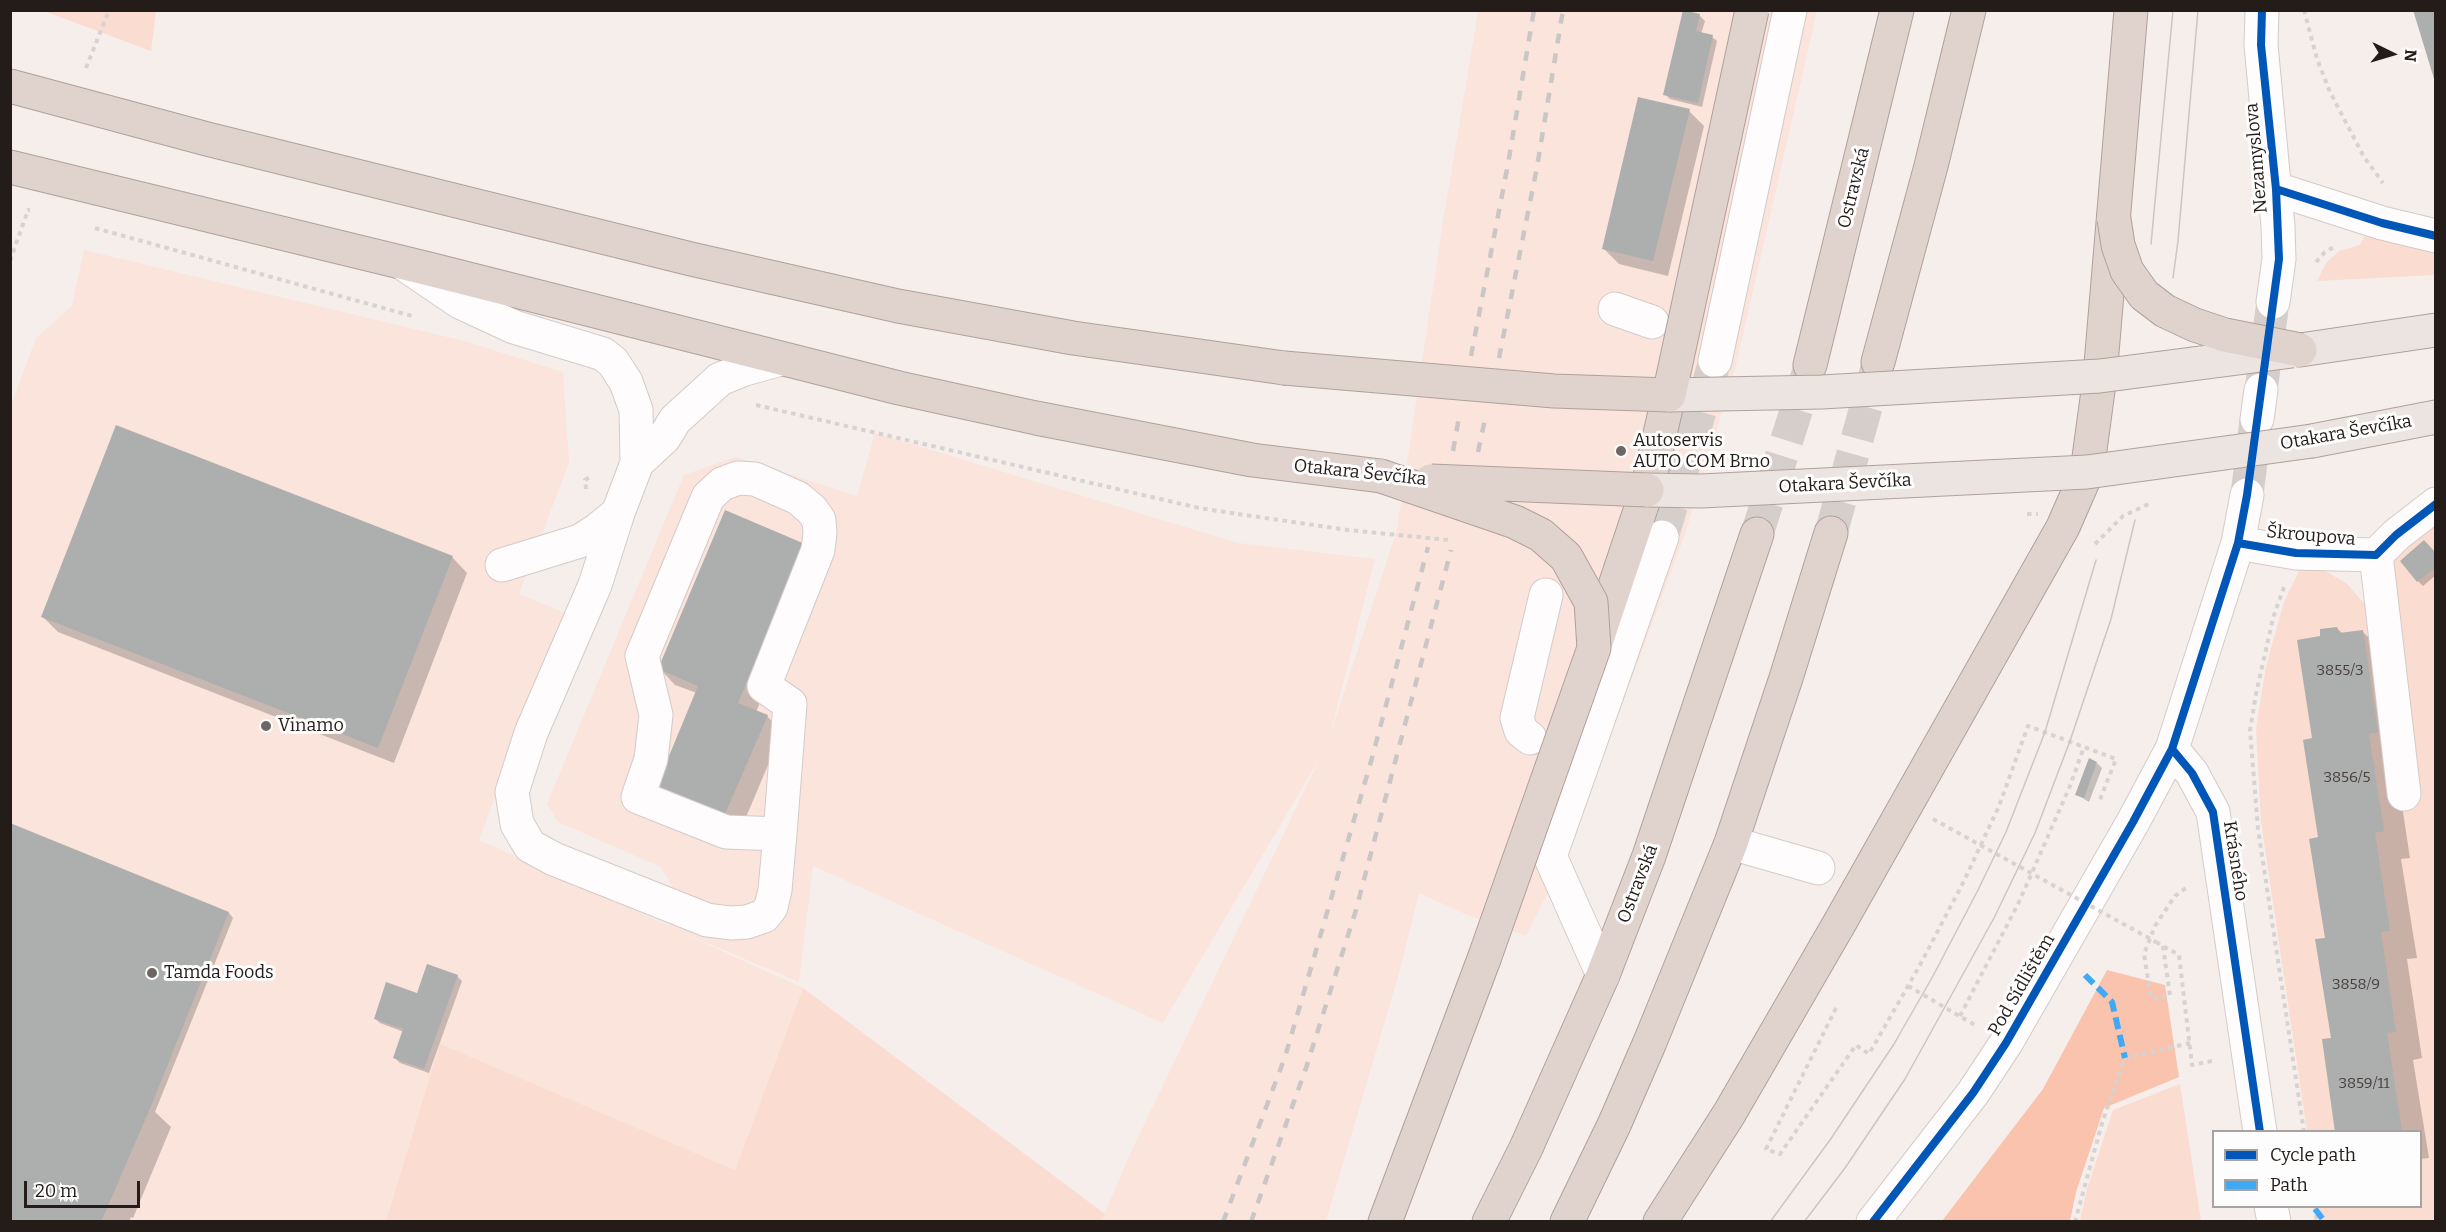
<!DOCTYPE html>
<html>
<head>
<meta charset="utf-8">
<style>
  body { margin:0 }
  #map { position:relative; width:2446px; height:1232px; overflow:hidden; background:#f6eeeb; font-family:Bitter,serif }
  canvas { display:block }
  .frame { position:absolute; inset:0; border:12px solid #241c18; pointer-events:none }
  .legend { position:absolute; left:2212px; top:1130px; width:210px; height:78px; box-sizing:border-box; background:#fdfdfd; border:2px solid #a6a3a1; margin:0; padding:8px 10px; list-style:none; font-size:18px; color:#241c18 }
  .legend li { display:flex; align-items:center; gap:12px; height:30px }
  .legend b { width:30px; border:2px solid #a6a3a1 }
  .north { position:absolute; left:2362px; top:24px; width:60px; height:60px; -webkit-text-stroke:4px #fdfdfd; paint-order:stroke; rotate:95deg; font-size:16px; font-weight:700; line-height:24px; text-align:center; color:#241c18 }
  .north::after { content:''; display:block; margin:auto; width:21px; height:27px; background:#241c18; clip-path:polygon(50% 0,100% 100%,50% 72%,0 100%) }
  .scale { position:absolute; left:24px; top:1181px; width:116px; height:27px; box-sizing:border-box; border:3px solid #241c18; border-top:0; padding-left:8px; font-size:18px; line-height:21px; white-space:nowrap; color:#241c18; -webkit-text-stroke:4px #fdfdfd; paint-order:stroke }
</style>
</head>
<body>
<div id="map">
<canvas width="2446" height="1232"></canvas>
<div class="frame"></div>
<ul class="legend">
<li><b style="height:8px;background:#0057b8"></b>Cycle path</li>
<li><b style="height:8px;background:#3fa9f5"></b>Path</li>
</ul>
<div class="north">N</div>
<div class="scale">20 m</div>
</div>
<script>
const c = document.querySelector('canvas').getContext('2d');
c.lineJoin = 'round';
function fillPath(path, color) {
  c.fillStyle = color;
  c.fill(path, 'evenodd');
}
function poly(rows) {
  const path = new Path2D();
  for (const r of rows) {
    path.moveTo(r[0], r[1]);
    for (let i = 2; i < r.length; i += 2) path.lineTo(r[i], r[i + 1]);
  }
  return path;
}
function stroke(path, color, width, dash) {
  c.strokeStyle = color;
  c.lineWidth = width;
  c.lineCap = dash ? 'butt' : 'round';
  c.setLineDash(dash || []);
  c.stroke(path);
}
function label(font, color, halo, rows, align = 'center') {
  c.font = font + ' Bitter,serif';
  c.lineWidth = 6;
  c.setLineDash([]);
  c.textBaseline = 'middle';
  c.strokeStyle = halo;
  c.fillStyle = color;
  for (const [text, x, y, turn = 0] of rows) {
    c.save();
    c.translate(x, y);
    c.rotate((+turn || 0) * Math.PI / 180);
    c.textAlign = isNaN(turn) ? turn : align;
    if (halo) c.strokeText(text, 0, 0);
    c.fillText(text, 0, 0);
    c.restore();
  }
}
const built = poly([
  [1478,11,1817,11,1736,365,1684,537,1565,859,1526,936,1465,914,1419,893,1398,977,1326,1221,1101,1221,1131,1152,1320,758,1163,1023,813,866,799,982,672,928,803,988,735,1170,440,1045,386,1221,11,1221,10,408,36,338,72,306,84,250,464,341,563,372,569,463,519,594,565,613,479,840,669,926,680,900,661,867,558,822,547,804,684,475,736,457,857,496,875,433,1238,543,1375,559,1330,735,1397,530,1443,221]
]);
const green = poly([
  [44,11,156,11,151,51],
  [2364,237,2385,238,2435,250,2435,275,2317,281,2326,263,2339,251,2360,245],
  [2435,523,2435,1221,2320,1221,2318,1207,2420,1206,2420,1132,2307,1131,2261,822,2256,729,2266,666,2284,602,2300,569,2325,571,2346,583,2364,603,2370,618,2388,578,2395,550],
  [803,988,1105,1214,1101,1221,386,1221,440,1044,735,1170],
  [2180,1084,2201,1221,2080,1221,2087,1189,2113,1110]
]);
const forest = poly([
  [2107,970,2165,985,2179,1077,2104,1108,2076,1192,2070,1221,1942,1221,2043,1089]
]);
const shadow = poly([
  [1685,12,1700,16,1705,21,1701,34,1712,37,1717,41,1702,107,1670,99,1665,94],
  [1689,111,1704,126,1668,276,1619,264,1603,248],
  [2436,555,2436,575,2423,586,2418,581],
  [452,557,467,573,394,763,58,632,42,616],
  [820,561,756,712,767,716,782,732,741,829,674,800,658,785,697,693,675,685,660,669],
  [2337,628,2343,634,2363,632,2390,659,2395,760,2410,858,2401,859,2417,958,2407,959,2422,1058,2413,1060,2429,1158,2420,1159,2420,1132,2337,1132,2314,740,2321,637],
  [2097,763,2102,768,2089,802,2076,794],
  [10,825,229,913,233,918,155,1112,171,1127,133,1218,131,1217,129,1222,10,1222],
  [457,976,462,981,429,1073,400,1063,395,1058,404,1032,380,1023,375,1018]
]);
const building = poly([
  [1683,10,1700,14,1696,31,1713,35,1698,103,1663,95],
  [2413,10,2436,10,2436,82,2435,82],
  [1638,97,1690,109,1653,261,1602,249],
  [116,425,453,556,378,748,41,617],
  [725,510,805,544,738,703,768,715,725,814,657,785,698,686,658,669],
  [2424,540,2436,553,2436,567,2417,582,2400,561],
  [2337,627,2339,633,2363,630,2378,732,2369,734,2384,831,2375,833,2390,931,2381,932,2396,1032,2387,1033,2402,1131,2399,1132,2335,1132,2322,1039,2331,1038,2315,939,2325,938,2309,839,2318,837,2303,740,2312,738,2297,640,2320,636,2320,629],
  [2089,758,2097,762,2084,798,2075,795],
  [10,823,229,912,151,1106,101,1222,10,1222],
  [427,964,458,975,424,1069,393,1058,403,1029,374,1019,386,982,417,993]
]);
const minorTunnel = poly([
  [2261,390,2273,302],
  [2247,495,2256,420],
  [1662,537,1713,368]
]);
const highwayTunnel = poly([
  [1831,533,1878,364],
  [1757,534,1810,367]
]);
const path = poly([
  [2304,10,2317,59,2330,92,2364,157,2383,183],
  [86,68,109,10],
  [95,228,412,316],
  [10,261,28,210,30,210],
  [2316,262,2325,252,2336,246],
  [756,405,1199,508,1238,514],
  [586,489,585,480,592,476],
  [2284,587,2273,618,2256,694,2250,730,2258,829,2304,1132],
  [2156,942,2179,955,2192,1065,2212,1061],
  [2163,946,2170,996,2151,998,2144,954,2155,926,2175,896,2186,888],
  [1908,986,1975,1025],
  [1836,1008,1766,1149,1780,1154,1856,1045,1869,1054,1920,965,1964,881,1999,806,2028,726,2116,759,2099,802],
  [1960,1016,2019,902,2070,786,2084,747],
  [2315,1206,2317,1222],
  [2075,1222,2102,1123,2125,1058,2190,1043]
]);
const minor = poly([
  [2262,10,2261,45,2278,226,2279,259,2273,302],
  [2276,189,2382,223,2436,236],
  [404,264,460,302,514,327,603,354,613,362,626,382,636,410,637,463,618,513,595,585,531,733,512,792,517,824,530,846,554,859,707,920,731,923,747,922,764,916,771,907,775,890,780,834,790,704,764,686,818,550,820,533,819,520,812,510,798,498,755,479,738,478,722,484,708,497,642,656,656,715,651,759,638,797,726,832,780,834],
  [1615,309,1652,322],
  [1715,361,1790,10],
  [2257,419,2261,390],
  [637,463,664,438,675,420,720,379,745,369,781,359],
  [2247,495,2238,543,2172,749,2192,773,2213,812,2260,1132],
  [2238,543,2296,553,2376,555,2396,535,2436,504],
  [2376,555,2404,794],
  [502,565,580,541,597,530,618,513],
  [1530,738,1521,731,1517,718,1546,595],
  [1577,757,1584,760,1662,537],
  [1584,760,1550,856,1603,975],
  [1731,843,1818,868],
  [2271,1206,2274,1222],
  [1873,1222,1973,1093,2006,1043,2133,822,2172,749]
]);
const major = poly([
  [2300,350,2436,330],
  [2312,441,2436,417]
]);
const highway = poly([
  [10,86,207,139,691,259,898,306,1073,338,1284,368],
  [10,167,433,270,899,388,1036,418,1252,460,1381,476],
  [1878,362,1931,166,1969,10],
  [1810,365,1897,10],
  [1594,648,1647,490,1669,395],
  [1385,1222,1484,959],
  [1489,1222,1526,1148,1603,975,1649,856,1757,534],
  [1567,1222,1614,1125,1650,1042,1731,843,1786,678,1831,533],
  [1660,1222,1729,1114,1839,924,2063,527,2087,472,2100,376,2131,10]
]);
const tram = poly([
  [2151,244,2173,10],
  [2173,278,2178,241,2198,10],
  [1770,1222,1830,1140,1894,1044,1933,976,1978,890,2006,832,2045,732,2096,560],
  [1804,1222,1845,1168,1905,1079,1994,918,2035,833,2070,741,2111,619,2135,520]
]);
const rail = poly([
  [1471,356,1508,164,1534,10],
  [1499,358,1537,167,1563,10],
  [1453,451,1459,417],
  [1478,452,1485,419],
  [1223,1222,1285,1057,1372,758,1428,547],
  [1251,1222,1306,1068,1356,910,1451,550]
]);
const pathBridge = poly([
  [1238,514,1348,530,1448,540],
  [2027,514,2038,514],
  [2095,544,2123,516,2151,503],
  [1933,819,2156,942]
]);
const majorBridge = poly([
  [1669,395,1822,392,2100,376,2292,351],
  [1647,490,1701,491,2087,472,2312,441]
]);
const highwayBridge = poly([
  [2114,219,2118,245,2127,271,2144,295,2165,311,2195,325,2225,335,2300,350],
  [1284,368,1554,391,1669,395,1752,10],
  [1381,476,1515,522,1541,535,1566,557,1591,602,1594,648,1484,959],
  [1431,481,1647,490]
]);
const quiet = poly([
  [2085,975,2112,1002,2125,1058],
  [2315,1209,2325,1222]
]);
const cycleway = poly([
  [2276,189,2382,223,2436,236],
  [2238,543,2296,553,2376,555,2396,535,2436,504],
  [2260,1132,2213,812,2192,773,2172,749,2238,543,2247,495,2279,259,2276,189,2261,45,2262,10],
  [1873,1222,1973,1093,2006,1043,2133,822,2172,749]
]);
const markers = [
  [1621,451,6,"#6e6662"],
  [266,726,6,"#6e6662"],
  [152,973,6,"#6e6662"]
];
const numberNames = [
  ["3855/3",2340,671],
  ["3856/5",2347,778],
  ["3858/9",2356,985],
  ["3859/11",2364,1084]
];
const streetNames = [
  ["Nezamyslova",2257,158,-95],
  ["Ostravská",1854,188,-76],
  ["Otakara Ševčíka",2346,433,-10],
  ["Otakara Ševčíka",1360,473,6],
  ["Otakara Ševčíka",1845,484,-3],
  ["Škroupova",2311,536,5],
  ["Krásného",2235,861,81],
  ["Ostravská",1638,884,-69],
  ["Pod Sídlištěm",2022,985,-60]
];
const poiNames = [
  ["Autoservis",1633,441],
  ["AUTO COM Brno",1633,462],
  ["Vinamo",278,726],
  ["Tamda Foods",164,973]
];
fillPath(built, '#fae4dc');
fillPath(green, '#fbdcd1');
fillPath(forest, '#f9c3ad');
fillPath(shadow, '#0003');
fillPath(building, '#adaeae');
stroke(minorTunnel, '#d6cecb', 33, [33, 16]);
stroke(highwayTunnel, '#d6cecb', 33, [33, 16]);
stroke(minor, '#d3cbc8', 35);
stroke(major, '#b0a09a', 35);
stroke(highway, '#b0a09a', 35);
stroke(path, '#d6d3d2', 4, [4.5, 4.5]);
stroke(minor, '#fefcfc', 33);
stroke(major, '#ece4e1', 33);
stroke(highway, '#e0d3ce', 33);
stroke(tram, '#c9c7c6', 1.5);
stroke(rail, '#c9c7c6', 4.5, [10, 10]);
stroke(majorBridge, '#b0a09a', 35, []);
stroke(highwayBridge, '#b0a09a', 35, []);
stroke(pathBridge, '#d6d3d2', 4, [4.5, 4.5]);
stroke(majorBridge, '#ece4e1', 33);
stroke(highwayBridge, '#e0d3ce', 33);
stroke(quiet, '#3fa9f5', 6, [12, 6]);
stroke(cycleway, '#0057b8', 8);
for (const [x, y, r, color] of markers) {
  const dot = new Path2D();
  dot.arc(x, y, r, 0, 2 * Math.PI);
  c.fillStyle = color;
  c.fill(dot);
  stroke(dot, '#fdfdfd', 2);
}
label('15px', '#46403e', null, numberNames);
label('18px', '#241c18', '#fdfdfd', streetNames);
label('18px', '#241c18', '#fdfdfd', poiNames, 'left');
</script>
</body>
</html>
